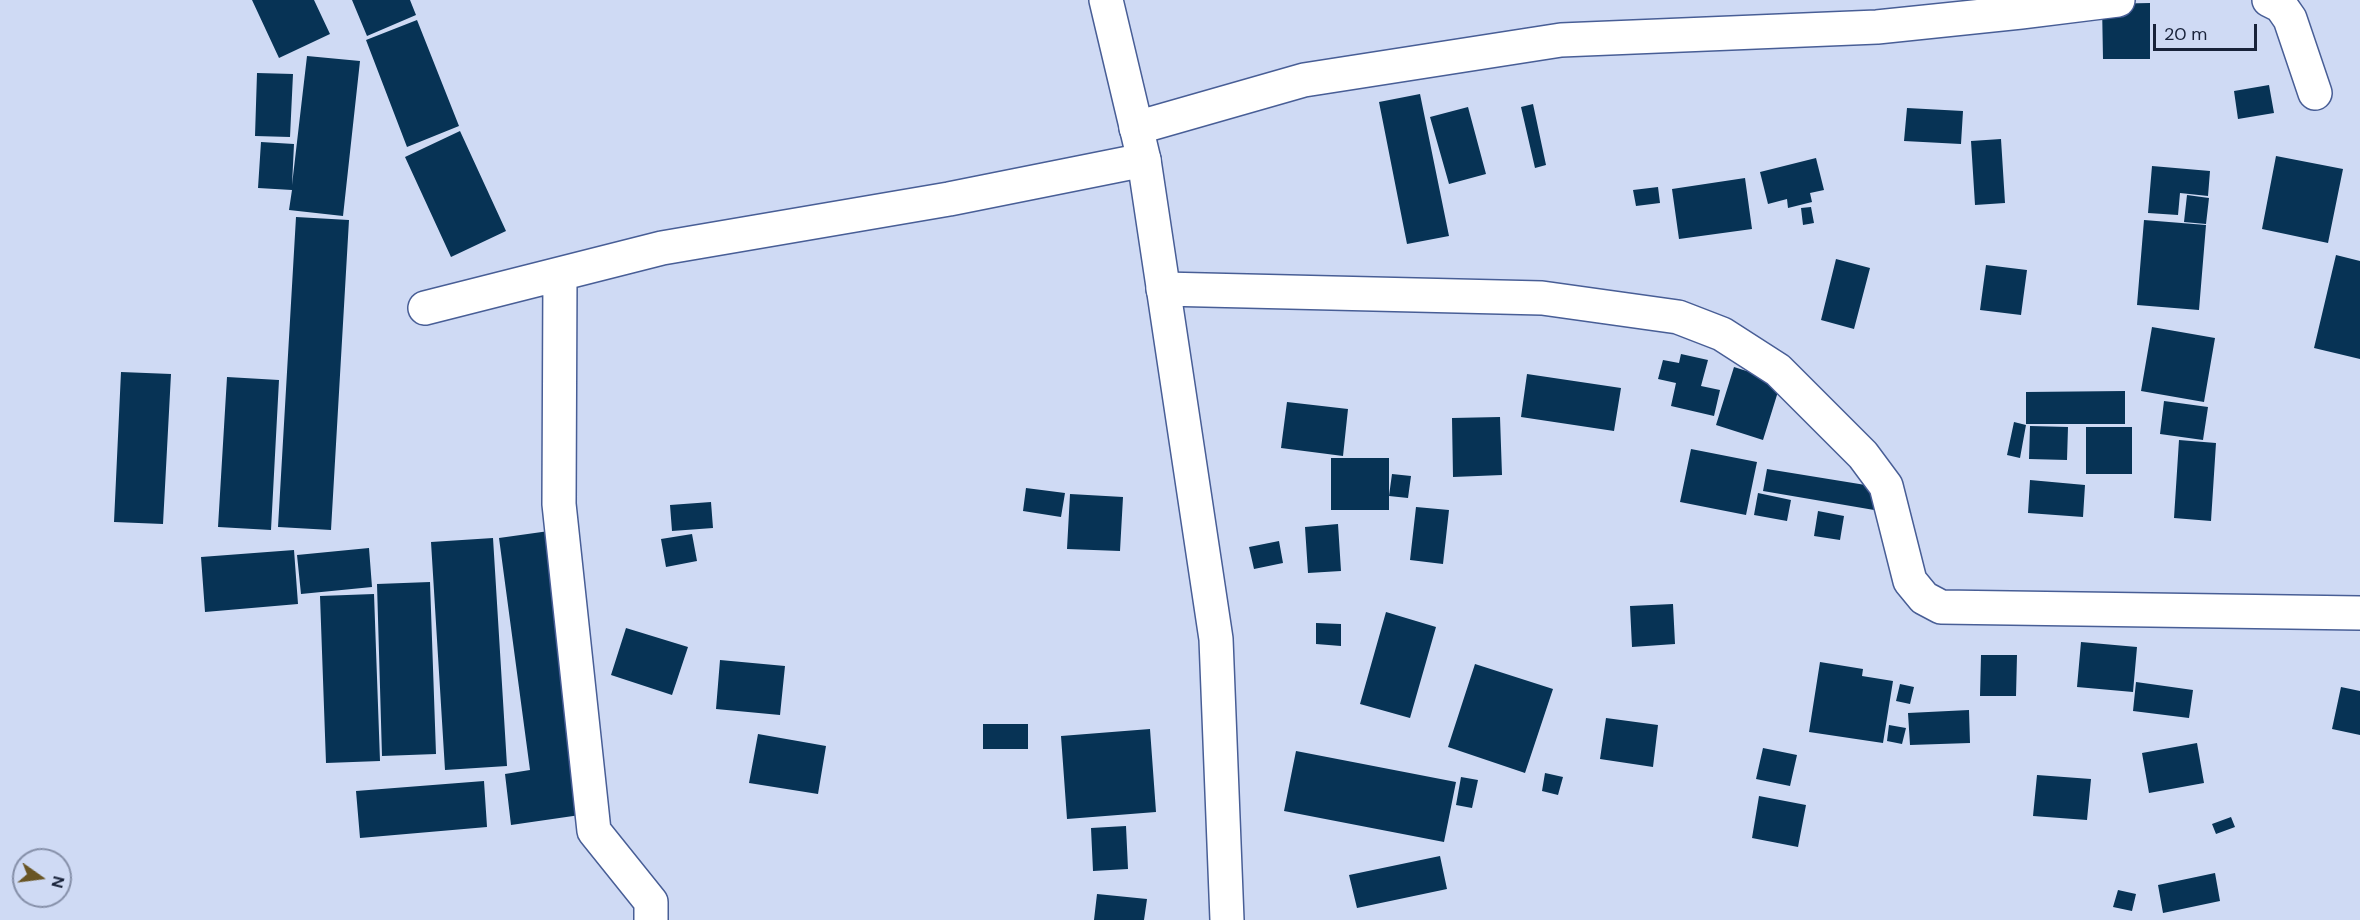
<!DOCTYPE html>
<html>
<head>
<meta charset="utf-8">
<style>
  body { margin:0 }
  #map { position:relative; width:2360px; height:920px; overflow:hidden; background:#cfdaf4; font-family:"DM Sans",sans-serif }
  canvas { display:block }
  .north { position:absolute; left:12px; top:848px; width:60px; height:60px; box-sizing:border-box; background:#cfdaf4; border:2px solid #8690a9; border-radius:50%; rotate:104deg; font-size:16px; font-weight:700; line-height:24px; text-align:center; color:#182239 }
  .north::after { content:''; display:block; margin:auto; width:21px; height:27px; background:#695524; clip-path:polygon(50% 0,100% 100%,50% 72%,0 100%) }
  .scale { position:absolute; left:2153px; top:24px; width:104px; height:27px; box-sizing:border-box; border:3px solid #182239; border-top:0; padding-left:8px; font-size:18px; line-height:21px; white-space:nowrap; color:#182239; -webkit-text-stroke:4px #cfdaf4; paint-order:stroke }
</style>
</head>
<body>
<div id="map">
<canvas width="2360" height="920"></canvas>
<div class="north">N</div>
<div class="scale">20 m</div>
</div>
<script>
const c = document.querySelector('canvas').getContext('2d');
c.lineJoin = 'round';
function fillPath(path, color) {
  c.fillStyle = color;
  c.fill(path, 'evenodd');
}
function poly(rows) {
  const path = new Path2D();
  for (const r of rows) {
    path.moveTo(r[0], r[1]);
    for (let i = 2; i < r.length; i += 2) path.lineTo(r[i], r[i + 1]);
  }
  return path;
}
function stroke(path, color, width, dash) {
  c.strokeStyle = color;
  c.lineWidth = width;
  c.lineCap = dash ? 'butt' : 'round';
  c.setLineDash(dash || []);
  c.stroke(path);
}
const building = poly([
  [252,0,314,0,330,34,279,58],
  [352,0,410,0,416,15,367,36],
  [2150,3,2150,59,2103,59,2102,4],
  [417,20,459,126,407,147,366,40],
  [307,56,360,61,343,216,289,210,292,190,258,188,261,142,294,144,292,185],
  [257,73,293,74,290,137,255,136],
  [2269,85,2274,113,2238,119,2234,91],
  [1420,94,1449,236,1407,244,1379,102],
  [1533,104,1546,165,1535,168,1521,107],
  [1468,107,1486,174,1449,184,1430,117],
  [1907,108,1963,111,1961,144,1904,141],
  [460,131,506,231,451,257,405,157],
  [2001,139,2005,203,1975,205,1971,141],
  [2276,156,2343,169,2328,243,2262,229],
  [1816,158,1824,190,1810,193,1812,202,1788,208,1787,199,1768,204,1760,172],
  [2152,166,2210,171,2208,196,2180,193,2178,215,2148,213],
  [1745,178,1752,229,1679,239,1672,189],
  [1658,187,1660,203,1636,206,1633,190],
  [2187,195,2209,198,2206,224,2184,222],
  [1811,207,1814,223,1803,225,1801,208],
  [296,217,349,220,331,530,278,527],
  [2144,220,2206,225,2199,310,2137,305],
  [2336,255,2360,261,2360,359,2314,348],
  [1836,259,1870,268,1854,329,1821,320],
  [1986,265,2027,270,2021,315,1980,310],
  [2152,327,2215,338,2204,402,2141,391],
  [1681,354,1708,360,1701,386,1720,390,1714,416,1671,406,1676,383,1658,379,1663,360,1679,363],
  [1734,367,1781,382,1763,440,1716,425],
  [121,372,171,374,163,524,114,522],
  [1527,374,1621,388,1614,431,1521,417],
  [227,377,279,380,271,530,218,527],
  [2125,391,2125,424,2026,424,2026,392],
  [2164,401,2208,407,2203,440,2160,434],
  [1287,402,1348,409,1343,456,1281,448],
  [1500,417,1502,475,1453,477,1452,418],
  [2014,422,2026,425,2020,458,2007,455],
  [2030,426,2068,427,2067,460,2029,459],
  [2086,427,2132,427,2132,474,2086,474],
  [2179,440,2216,443,2211,521,2174,518],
  [1691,449,1757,462,1746,515,1680,502],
  [1331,458,1389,458,1389,510,1331,510],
  [1767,469,1884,488,1880,511,1763,491],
  [1392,474,1411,476,1408,498,1389,496],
  [2030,480,2085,485,2083,517,2028,513],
  [1026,488,1065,493,1061,517,1023,511],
  [1758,493,1791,500,1787,521,1754,515],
  [1070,494,1123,497,1120,551,1067,549],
  [711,502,713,528,672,531,670,505],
  [1416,507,1449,510,1443,564,1410,560],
  [1818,511,1844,516,1840,540,1814,536],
  [1338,524,1341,571,1308,573,1305,527],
  [549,531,587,814,511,825,505,774,530,770,499,538],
  [692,534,697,561,666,567,661,539],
  [493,538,507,766,445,770,431,542],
  [1279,541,1283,563,1254,569,1249,547],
  [369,548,372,587,301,594,297,555],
  [294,550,298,604,205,612,201,557],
  [430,582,436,754,382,756,377,584],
  [374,594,380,761,326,763,320,596],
  [1673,604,1675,644,1632,647,1630,606],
  [1386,612,1436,627,1410,718,1360,704],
  [1316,623,1341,624,1341,646,1316,644],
  [626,628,688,647,672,695,611,675],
  [2081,642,2137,647,2133,692,2077,687],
  [1981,655,2017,655,2016,696,1980,696],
  [720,660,785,666,780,715,716,709],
  [1820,662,1863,669,1862,676,1893,681,1883,743,1809,732],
  [1475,664,1553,689,1525,773,1448,747],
  [2136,682,2193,690,2189,718,2133,711],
  [1900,684,1914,687,1910,704,1896,701],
  [2341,687,2360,691,2360,735,2332,729],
  [1969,710,1970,743,1910,745,1908,713],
  [1606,718,1658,725,1653,767,1600,759],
  [983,724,1028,724,1028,749,983,749],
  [1889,725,1906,728,1902,744,1887,741],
  [1150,729,1156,812,1067,819,1061,736],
  [758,734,826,746,818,794,749,783],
  [2197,743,2204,783,2149,793,2142,753],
  [1763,748,1797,755,1790,786,1756,779],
  [1296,751,1456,782,1444,842,1284,811],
  [1545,773,1563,777,1558,795,1542,791],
  [2037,775,2091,779,2087,820,2033,816],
  [1461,777,1478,780,1472,808,1456,805],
  [484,781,487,827,360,838,356,791],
  [1759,796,1806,805,1798,847,1752,838],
  [2231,817,2235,827,2216,834,2212,824],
  [1126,826,1128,869,1093,871,1091,828],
  [1440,856,1447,889,1357,908,1349,875],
  [2215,873,2220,901,2163,913,2158,885],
  [2118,890,2136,894,2132,911,2113,907],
  [1097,894,1147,899,1144,920,1094,920]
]);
const minor = poly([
  [2269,0,2281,6,2290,19,2315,93],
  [1136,128,1304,80,1561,40,1877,27,2021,12,2118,0],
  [560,274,559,504,594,831,651,902,651,920],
  [1163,289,1542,298,1678,317,1722,334,1778,370,1863,455,1886,486,1910,581,1924,598,1941,607,2360,613],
  [425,308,662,248,949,199,1144,160]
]);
const major = poly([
  [1106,0,1144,160,1216,639,1227,920]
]);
fillPath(building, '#073355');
stroke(minor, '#485e96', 36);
stroke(major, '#485e96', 36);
stroke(minor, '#fff', 33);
stroke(major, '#fff', 33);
</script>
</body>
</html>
